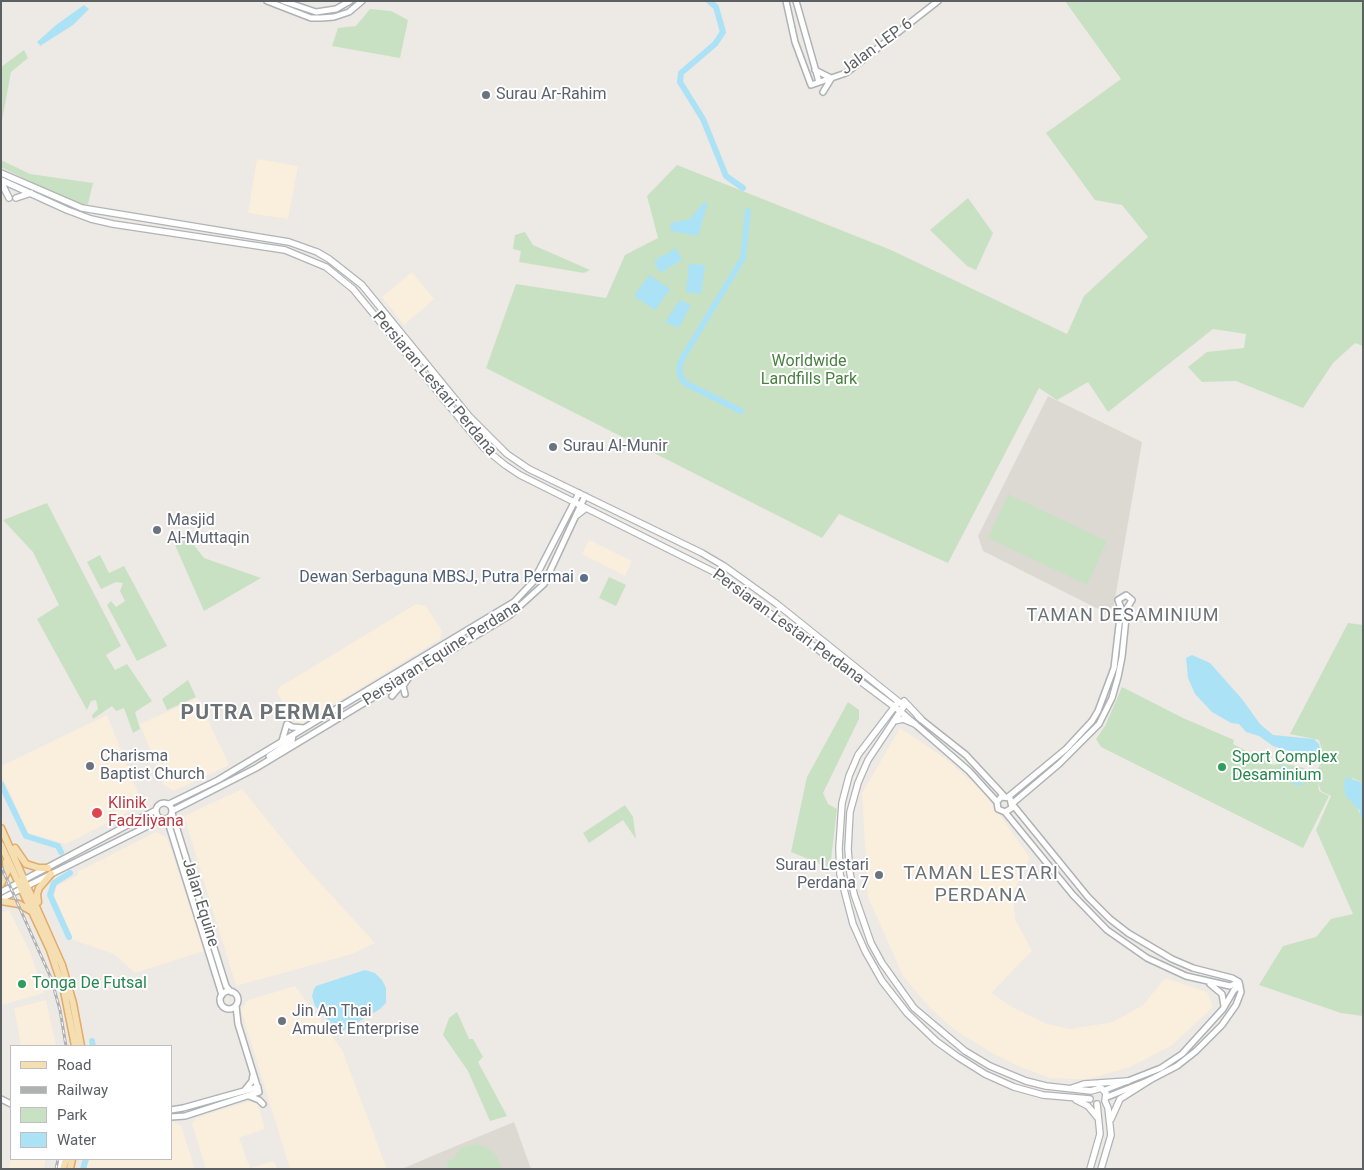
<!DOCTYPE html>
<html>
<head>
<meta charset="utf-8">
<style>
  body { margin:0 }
  #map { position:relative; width:1364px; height:1170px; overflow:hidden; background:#ede9e4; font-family:Roboto,sans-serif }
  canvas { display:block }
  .frame { position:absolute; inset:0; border:2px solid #5c6063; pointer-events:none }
  .legend { position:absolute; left:10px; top:1045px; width:162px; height:115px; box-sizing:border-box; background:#fff; border:1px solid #bebfc1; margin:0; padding:6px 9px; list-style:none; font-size:15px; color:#5c6063 }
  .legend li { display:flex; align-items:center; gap:10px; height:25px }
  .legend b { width:25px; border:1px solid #bebfc1 }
</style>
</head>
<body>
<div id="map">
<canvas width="1364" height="1170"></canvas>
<div class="frame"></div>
<ul class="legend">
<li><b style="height:6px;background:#f5deb1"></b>Road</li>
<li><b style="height:6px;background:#b0b1b1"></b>Railway</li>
<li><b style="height:14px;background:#c9e1c3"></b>Park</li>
<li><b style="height:14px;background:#ace2f5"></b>Water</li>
</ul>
</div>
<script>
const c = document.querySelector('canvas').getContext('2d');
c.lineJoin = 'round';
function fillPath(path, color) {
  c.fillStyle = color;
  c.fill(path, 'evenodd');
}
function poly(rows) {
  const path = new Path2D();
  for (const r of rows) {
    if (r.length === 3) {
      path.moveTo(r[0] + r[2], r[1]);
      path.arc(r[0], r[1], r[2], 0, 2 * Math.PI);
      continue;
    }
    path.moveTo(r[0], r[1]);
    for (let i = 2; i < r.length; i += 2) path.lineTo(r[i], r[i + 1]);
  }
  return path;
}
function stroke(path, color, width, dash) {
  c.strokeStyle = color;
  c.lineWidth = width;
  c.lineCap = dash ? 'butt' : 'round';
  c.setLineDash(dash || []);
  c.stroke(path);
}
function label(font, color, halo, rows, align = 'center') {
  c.font = font + ' Roboto,sans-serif';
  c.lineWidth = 4;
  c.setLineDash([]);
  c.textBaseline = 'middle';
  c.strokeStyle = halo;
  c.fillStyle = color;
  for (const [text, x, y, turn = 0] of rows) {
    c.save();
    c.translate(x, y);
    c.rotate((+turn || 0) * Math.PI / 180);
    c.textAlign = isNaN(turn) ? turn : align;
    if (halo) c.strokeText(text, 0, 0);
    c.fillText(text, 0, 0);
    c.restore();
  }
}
const commercial = poly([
  [257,159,298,166,288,219,248,213],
  [412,272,434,299,404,325,382,297],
  [589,540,632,561,625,576,582,554],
  [416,604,426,606,442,631,440,639,302,724,292,721,277,692,278,688],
  [198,698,229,765,174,791,163,784,140,724],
  [107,715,141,800,140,806,66,844,28,833,1,774,1,766],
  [900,728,946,759,982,790,1030,858,1013,893,1015,919,1032,951,991,993,1014,1008,1047,1024,1070,1029,1113,1022,1143,1005,1165,978,1207,992,1213,1007,1171,1046,1130,1067,1089,1079,1076,1079,1050,1078,1018,1066,992,1053,955,1030,930,1008,903,976,868,897,862,793],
  [242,789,302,863,375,943,352,954,236,986,184,816],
  [156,832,166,837,170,846,204,951,135,973,114,954,73,940,54,896,57,886,78,875,77,872],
  [9,910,30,952,44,993,2,1005,1,913],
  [295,986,342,1050,387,1169,290,1169,241,1010,248,1000],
  [46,1000,56,1046,21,1046,14,1008],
  [253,1100,258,1104,265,1129,239,1138,250,1168,274,1161,277,1169,206,1169,192,1124,196,1118],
  [171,1121,181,1126,195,1169,85,1169,89,1159,171,1159],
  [11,1158,11,1159,46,1159,44,1169,9,1169]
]);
const education = poly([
  [1048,396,1142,442,1112,616,983,551,978,536],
  [514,1122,531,1169,402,1169,432,1156]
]);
const green = poly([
  [1065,1,1363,1,1363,346,1355,343,1333,363,1303,408,1236,381,1202,382,1188,367,1207,352,1244,348,1246,334,1213,329,1108,412,1088,382,1057,400,1039,388,948,563,839,514,822,538,486,368,516,284,606,298,625,255,658,238,647,196,677,165,891,250,1067,334,1084,296,1148,237,1122,205,1095,200,1046,133,1121,79],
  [370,9,391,11,408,20,400,58,332,46,338,28,356,26],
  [24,50,28,58,11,72,1,126,1,67],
  [1,160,30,174,93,183,88,204,83,205,69,201,1,167],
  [968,198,993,233,976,270,967,266,930,230],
  [525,232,533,245,590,270,584,273,519,262,521,251,513,249,515,235],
  [1008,494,1107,541,1087,585,988,538],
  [47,503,121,646,106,655,115,670,127,664,152,701,135,712,140,729,133,733,124,708,116,711,112,706,93,719,92,715,98,709,96,700,91,701,87,710,37,619,59,605,33,552,3,520],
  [187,536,204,558,261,578,204,611,175,545],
  [100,555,109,573,124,566,167,646,137,661,107,605,111,601,116,607,125,601,120,591,123,583,116,582,101,589,87,562],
  [609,577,626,585,616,606,599,598],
  [1348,623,1363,625,1363,783,1353,778,1344,782,1363,819,1363,1016,1341,1013,1259,985,1283,946,1316,937,1331,919,1353,914,1316,830,1331,796,1321,791,1318,782,1319,791,1329,796,1303,848,1101,747,1096,739,1105,726,1122,687,1183,718,1234,740,1233,744,1273,765,1282,763,1304,768,1317,780,1315,773,1324,758,1319,740,1290,734],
  [188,680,196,697,167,710,162,699],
  [848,702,859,710,859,719,823,793,828,804,837,809,830,868,791,852,807,777],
  [625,805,633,817,636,839,623,820,589,843,583,833],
  [457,1012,469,1039,473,1039,483,1057,478,1062,507,1116,490,1121,468,1071,443,1035,449,1018],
  [475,1144,490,1149,496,1155,502,1169,449,1169,446,1162,453,1159,461,1148]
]);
const water = poly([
  [84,5,89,9,73,25,40,46,39,44,37,42,56,25],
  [704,202,708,203,698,236,671,231,670,223,690,219],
  [676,248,682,260,660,273,654,261],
  [689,264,705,265,701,294,686,292],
  [649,275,670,289,655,310,634,296],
  [680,300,691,305,679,328,665,322],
  [1192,655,1210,663,1242,699,1260,724,1273,735,1314,739,1319,744,1322,758,1315,758,1300,751,1289,751,1273,746,1259,736,1246,732,1239,724,1231,723,1212,712,1195,694,1188,678,1186,658],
  [1282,765,1305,776,1300,786,1294,785,1291,779,1278,773],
  [1347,777,1363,783,1363,819,1360,816,1360,811,1345,795,1344,782],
  [365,970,375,973,382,980,386,988,386,1003,380,1009,343,1031,338,1031,315,1006,312,996,314,989,316,986]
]);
const river = poly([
  [709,1,716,7,723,32,715,44,681,73,680,82,703,119,726,176,743,188],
  [741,411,687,384,681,378,679,368,682,359,743,258,748,211],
  [1,784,26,836,58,846,61,852],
  [69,937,50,895,54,883,70,873],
  [92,1041,93,1046],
  [83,1169,86,1159]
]);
const tertiary = poly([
  [267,1,311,18,321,18,334,17,349,12,362,1],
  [283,1,316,12,336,9,350,1],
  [786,1,795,42,811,85,846,73,938,1],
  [796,1,819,82],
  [815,70,831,78],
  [823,92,831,79],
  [1121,608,1118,600,1126,595,1132,600,1127,608],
  [405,694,403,686,409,677],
  [392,696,402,684],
  [900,711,969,771,997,802,998,809,1005,812,1073,895,1107,930,1147,958,1186,976,1230,986,1239,982],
  [918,717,966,755,1004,796],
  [282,741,287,724,292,727,304,728],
  [269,756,292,741,293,735],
  [1008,797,1066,749,1092,721,1098,711,1114,668,1121,608],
  [997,802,1001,797,1010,798,1012,808,1005,812],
  [164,811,8],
  [1013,803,1059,764,1099,724,1112,698,1118,677,1122,657,1127,608],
  [169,804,218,780,514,602,533,582,579,493],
  [1013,805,1088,897,1110,919,1128,933,1172,959,1193,968,1232,978,1239,982,1241,992,1236,1005,1222,1025,1196,1051,1177,1066,1150,1080,1107,1097],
  [172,811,256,768,510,615,544,584,585,496],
  [172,813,226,986,231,992],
  [167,819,222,995],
  [1,892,156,810],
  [1,899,162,819],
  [1210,984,1222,994,1224,1006],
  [229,1000,9],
  [1105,1090,1161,1068,1182,1054,1223,1009,1234,990,1240,986],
  [244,1091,252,1081,253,1075],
  [249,1096,259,1100,263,1104],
  [1,1099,11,1104],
  [171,1110,183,1108,258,1087],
  [171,1117,185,1116,259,1092,238,1024,236,1006],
  [59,1169,61,1159]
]);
const secondary = poly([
  [1,173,82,208,289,242,317,252,329,259,362,285,469,416,507,454,529,469,702,553,724,566,777,604,904,706,868,760,858,783,850,812,848,849,850,873,854,894,871,943,882,963,914,1008,965,1051,990,1066,1026,1081,1046,1086,1091,1091,1101,1088,1106,1093,1105,1101],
  [1,180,67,210,91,219,113,224,285,250,326,267,353,289,484,448,505,465,520,475,716,573,900,711],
  [1,182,9,198],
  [16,198,31,193],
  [577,515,586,508],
  [904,701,921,719],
  [896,705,858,755,849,776,842,803,839,848,840,874,853,924,865,951,882,981,907,1013,936,1041,958,1057,985,1074,1014,1087,1043,1095,1090,1099],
  [894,721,903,719,915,724],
  [1072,1088,1084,1084,1128,1081],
  [1076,1100,1088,1106,1097,1117],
  [1111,1119,1120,1099,1150,1080],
  [1090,1169,1100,1134,1097,1104],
  [1101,1169,1111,1135,1108,1108,1105,1101]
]);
const primary = poly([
  [1,828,62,965,73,1003,81,1046],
  [1,845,50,950,64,991,75,1046],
  [15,848,26,864,39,868,48,868],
  [1,884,7,872,6,862],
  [1,901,19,904,31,911],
  [38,902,37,894,39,888,51,874],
  [63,1169,66,1159],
  [70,1169,72,1159]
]);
const rail = poly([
  [1,866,51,978,60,1010,66,1046],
  [56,1169,58,1159]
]);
const markers = [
  [486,95,5,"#6b7280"],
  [553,447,5,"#6b7280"],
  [157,530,5,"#6b7280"],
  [584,578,5,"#5c6f8a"],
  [90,766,5,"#6b7280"],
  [1222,767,5,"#2e9e5b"],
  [97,813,6,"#e0444e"],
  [879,875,5,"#6b7280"],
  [22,984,5,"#2e9e5b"],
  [282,1021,5,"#6b7280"]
];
const streetNames = [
  ["Jalan LEP 6",877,47,-36],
  ["Persiaran Lestari Perdana",434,384,50],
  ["Persiaran Lestari Perdana",788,627,36],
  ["Persiaran Equine Perdana",442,654,-32],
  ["Jalan Equine",200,903,73]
];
const worshipNames = [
  ["Surau Ar-Rahim",496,95],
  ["Surau Al-Munir",563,447],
  ["Masjid",167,521],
  ["Al-Muttaqin",167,539],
  ["Charisma",100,757],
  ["Baptist Church",100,775],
  ["Surau Lestari",869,866,"right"],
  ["Perdana 7",869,884,"right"],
  ["Jin An Thai",292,1012],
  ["Amulet Enterprise",292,1030]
];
const parkNames = [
  ["Worldwide",809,362],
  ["Landfills Park",809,380]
];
const serviceNames = [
  ["Dewan Serbaguna MBSJ, Putra Permai",574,578]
];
const leisureNames = [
  ["Sport Complex",1232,758],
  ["Desaminium",1232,776],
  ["Tonga De Futsal",32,984]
];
const healthNames = [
  ["Klinik",108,804],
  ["Fadzliyana",108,822]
];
const neighbourhoodNames = [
  ["TAMAN DESAMINIUM",1123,616]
];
const quarterNames = [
  ["TAMAN LESTARI",981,874],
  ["PERDANA",981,896]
];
const districtNames = [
  ["PUTRA PERMAI",262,714]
];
fillPath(commercial, '#faeedc');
fillPath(education, '#dcd9d3');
fillPath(green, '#c9e1c3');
fillPath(water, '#ace2f5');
stroke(river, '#ace2f5', 6);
stroke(tertiary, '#afb2b5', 8);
stroke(secondary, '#b1b4b7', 8);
stroke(primary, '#e1ab69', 9);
stroke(tertiary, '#fff', 5);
stroke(secondary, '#fff', 5.5);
stroke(primary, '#f5deb1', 6);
stroke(rail, '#b0b1b1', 3);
stroke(rail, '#fff', 1, [4]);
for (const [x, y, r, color] of markers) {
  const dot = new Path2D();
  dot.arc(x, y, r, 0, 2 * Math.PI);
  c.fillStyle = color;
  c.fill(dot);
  stroke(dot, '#fff', 2);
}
label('16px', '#5c6063', '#fff', streetNames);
label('16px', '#5b616d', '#fff', worshipNames, 'left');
label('16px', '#477f3f', '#fff', parkNames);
label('16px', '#4e5e75', '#fff', serviceNames, 'right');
label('16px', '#27864d', '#fff', leisureNames, 'left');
label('16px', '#be3a42', '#fff', healthNames, 'left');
c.letterSpacing = '1px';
label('18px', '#6d7275', '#fff', neighbourhoodNames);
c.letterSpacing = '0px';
c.letterSpacing = '1px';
label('19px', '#6d7275', '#fff', quarterNames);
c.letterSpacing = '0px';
c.letterSpacing = '1px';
label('bold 21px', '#6d7275', '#fff', districtNames);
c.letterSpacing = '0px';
</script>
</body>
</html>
